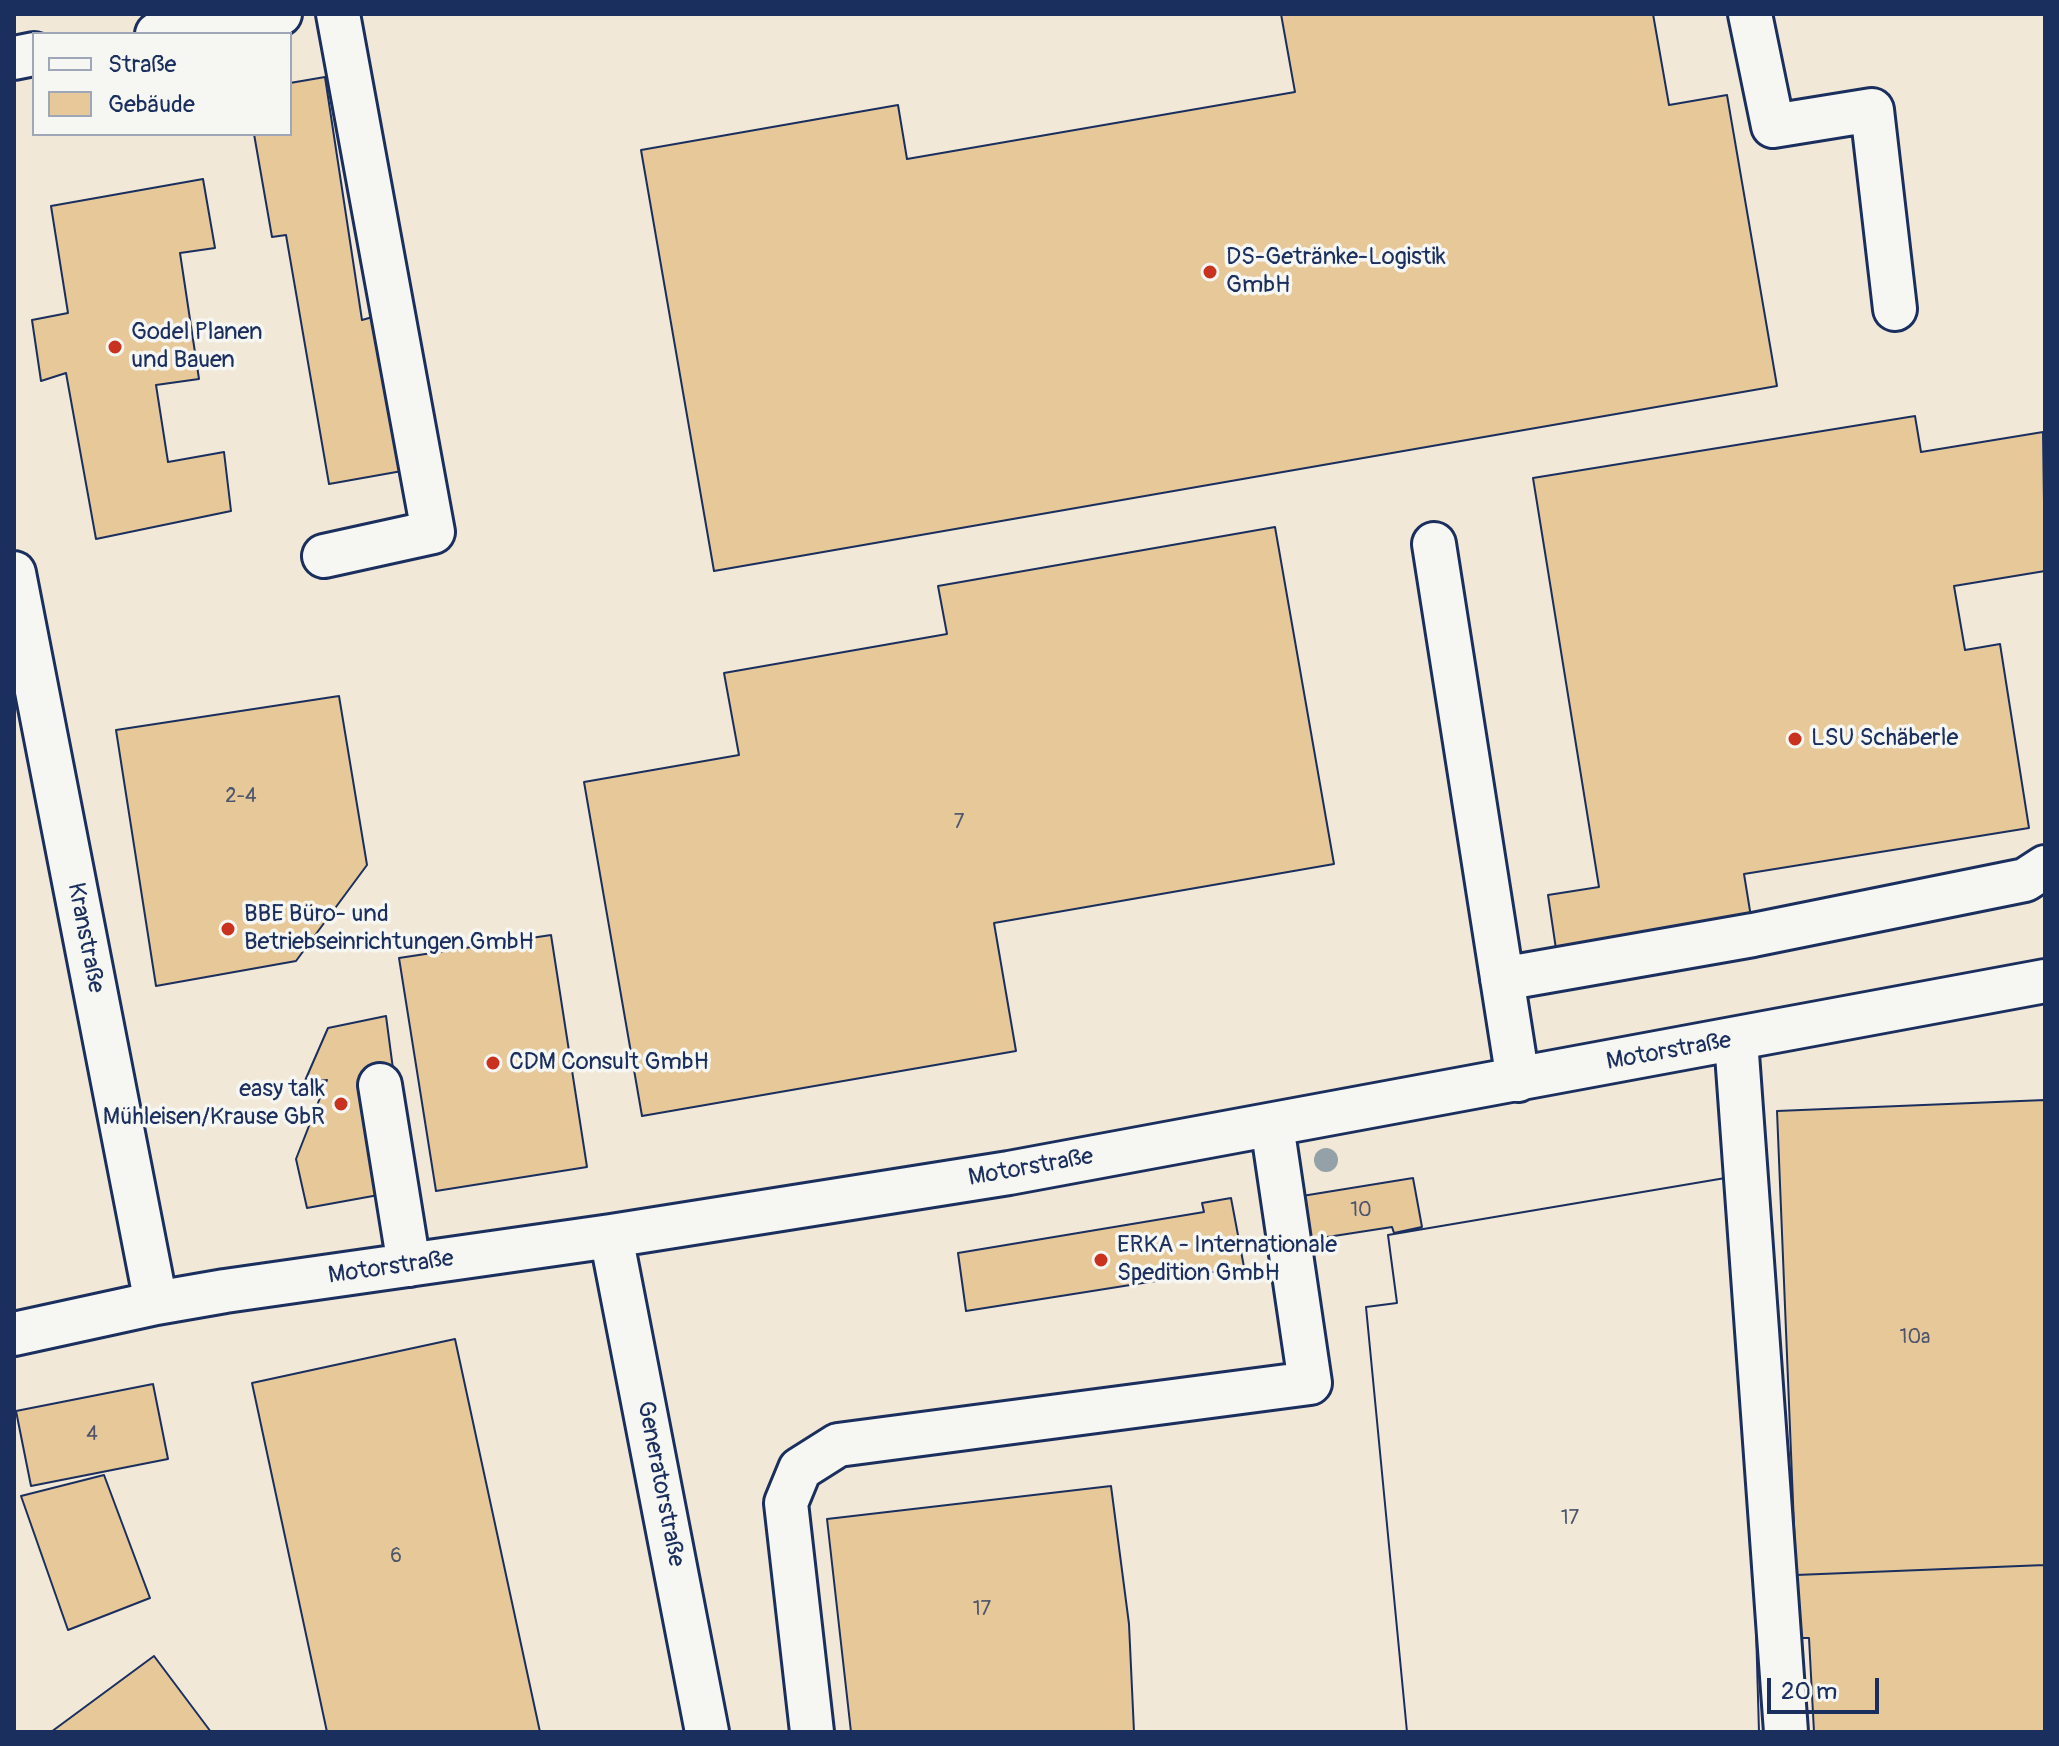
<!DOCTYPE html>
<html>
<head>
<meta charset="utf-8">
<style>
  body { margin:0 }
  #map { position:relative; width:2059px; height:1746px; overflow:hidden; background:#f6f6f2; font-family:Pangolin,sans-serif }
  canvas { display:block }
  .frame { position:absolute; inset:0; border:16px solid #1b2f5e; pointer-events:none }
  .legend { position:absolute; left:32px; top:32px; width:260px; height:104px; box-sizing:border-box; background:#f6f6f2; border:2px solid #9ea6b7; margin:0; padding:10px 14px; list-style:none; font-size:24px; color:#1b2f5e }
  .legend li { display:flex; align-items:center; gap:16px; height:40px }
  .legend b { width:40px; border:2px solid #9ea6b7 }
  .scale { position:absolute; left:1767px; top:1678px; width:112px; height:36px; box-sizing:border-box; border:4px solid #1b2f5e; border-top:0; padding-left:10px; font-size:24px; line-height:28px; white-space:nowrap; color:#1b2f5e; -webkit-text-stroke:6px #f6f6f2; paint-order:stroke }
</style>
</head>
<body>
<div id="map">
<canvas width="2059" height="1746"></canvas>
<div class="frame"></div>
<ul class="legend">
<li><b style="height:10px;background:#f6f6f2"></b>Straße</li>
<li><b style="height:22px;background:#e6c899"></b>Gebäude</li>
</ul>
<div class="scale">20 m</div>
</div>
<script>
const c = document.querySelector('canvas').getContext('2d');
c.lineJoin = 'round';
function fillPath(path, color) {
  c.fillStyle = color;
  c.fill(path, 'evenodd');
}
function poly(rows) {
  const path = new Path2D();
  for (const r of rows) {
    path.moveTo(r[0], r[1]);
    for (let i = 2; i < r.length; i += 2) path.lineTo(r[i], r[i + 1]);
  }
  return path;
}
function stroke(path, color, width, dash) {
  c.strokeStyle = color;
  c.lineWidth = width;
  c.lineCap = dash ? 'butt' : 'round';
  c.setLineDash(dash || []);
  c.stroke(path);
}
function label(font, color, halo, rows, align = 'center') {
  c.font = font + ' Pangolin,sans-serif';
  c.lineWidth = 7;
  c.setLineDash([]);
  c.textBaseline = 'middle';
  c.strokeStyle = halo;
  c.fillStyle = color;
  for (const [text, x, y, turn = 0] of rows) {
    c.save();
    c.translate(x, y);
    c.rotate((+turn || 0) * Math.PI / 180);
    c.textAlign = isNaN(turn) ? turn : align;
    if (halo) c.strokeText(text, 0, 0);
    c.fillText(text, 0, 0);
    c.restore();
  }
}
const built = poly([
  [14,14,2045,14,2045,1732,14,1732],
  [34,34,290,34,290,134,34,134]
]);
const building = poly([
  [1281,14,1653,14,1669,105,1727,95,1777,386,714,571,641,150,898,105,907,159,1295,92,1281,14],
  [325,77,362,320,376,316,402,471,329,484,286,235,272,237,254,134,290,134,290,83,325,77],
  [203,179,215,248,180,253,199,379,156,385,168,462,224,452,231,511,96,539,66,373,41,381,32,320,68,313,51,206,203,179],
  [1915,416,1921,452,2043,432,2045,571,1954,586,1965,650,2000,644,2029,828,1744,874,1751,917,1556,949,1548,895,1599,887,1533,478,1915,416],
  [1275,527,1334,864,994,923,1016,1051,642,1116,584,782,739,755,724,673,947,634,938,586,1275,527],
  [339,696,367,865,296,961,156,986,116,730,339,696],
  [551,935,587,1167,436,1191,399,958,551,935],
  [386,1016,393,1069,361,1074,368,1126,384,1194,307,1208,296,1159,327,1080,304,1083,328,1028,386,1016],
  [2045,1100,2045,1565,1796,1575,1777,1111,2045,1100],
  [1743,1175,1759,1732,1407,1732,1366,1307,1397,1303,1388,1235,1743,1175],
  [1743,1175,1759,1732,1407,1732,1366,1307,1397,1303,1388,1235,1743,1175],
  [1413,1178,1422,1227,1394,1233,1392,1227,1308,1240,1302,1196,1413,1178],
  [1231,1198,1244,1267,966,1311,958,1253,1204,1212,1202,1203,1231,1198],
  [455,1339,540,1732,327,1732,252,1383,455,1339],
  [153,1384,168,1459,31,1486,16,1411,153,1384],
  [104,1475,150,1598,68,1630,21,1496,104,1475],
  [1111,1486,1129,1624,1134,1732,851,1732,827,1519,1111,1486],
  [2045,1565,2045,1732,1814,1732,1809,1638,1797,1638,1796,1575,2045,1565],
  [154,1656,211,1732,51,1732,154,1656]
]);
const minor = poly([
  [1750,14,1773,126,1872,110,1895,309],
  [157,34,280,14],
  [14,58,34,54],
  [1434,544,1518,1080],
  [324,556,433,532,338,14],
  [14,573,156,1303],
  [1502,979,1753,935,2025,880,2045,867],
  [1736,1040,1786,1732],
  [380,1085,409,1265],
  [611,1236,707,1732],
  [14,1334,156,1303,225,1291,611,1236,1009,1173,2045,981],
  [812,1732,786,1503,800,1469,838,1445,1310,1383,1272,1125]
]);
const trees = [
  [1326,1160]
];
const markers = [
  [1210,272,8,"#c8321e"],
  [115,347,8,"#c8321e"],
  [1795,739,8,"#c8321e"],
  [228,929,8,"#c8321e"],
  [493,1063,8,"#c8321e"],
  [341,1104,8,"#c8321e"],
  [1101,1260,8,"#c8321e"]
];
const numberNames = [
  ["2-4",241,797],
  ["7",959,823],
  ["10",1361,1211],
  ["10a",1915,1338],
  ["4",92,1435],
  ["17",1570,1519],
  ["6",396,1557],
  ["17",982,1610]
];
const poiNames = [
  ["DS-Getränke-Logistik",1226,258],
  ["GmbH",1226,286],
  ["Godel Planen",131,333],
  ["und Bauen",131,361],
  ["LSU Schäberle",1811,739],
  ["BBE Büro- und",244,915],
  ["Betriebseinrichtungen GmbH",244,943],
  ["CDM Consult GmbH",509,1063],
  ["easy talk",325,1090,"right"],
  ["Mühleisen/Krause GbR",325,1118,"right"],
  ["ERKA - Internationale",1117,1246],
  ["Spedition GmbH",1117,1274]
];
const streetNames = [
  ["Kranstraße",85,938,79],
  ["Motorstraße",1669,1052,-10],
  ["Motorstraße",1031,1168,-10],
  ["Motorstraße",391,1268,-8],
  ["Generatorstraße",660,1484,79]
];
fillPath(built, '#f1e8d7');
fillPath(building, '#e6c899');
stroke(building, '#1b2f5e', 2);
stroke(minor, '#1b2f5e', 48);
stroke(minor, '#f6f6f2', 42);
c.fillStyle = '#94a1a8';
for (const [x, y] of trees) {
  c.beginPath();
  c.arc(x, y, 12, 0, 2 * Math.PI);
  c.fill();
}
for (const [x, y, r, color] of markers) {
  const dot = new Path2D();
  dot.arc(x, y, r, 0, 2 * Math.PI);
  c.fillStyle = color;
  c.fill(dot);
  stroke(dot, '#f6f6f2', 3);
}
label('20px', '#4e556d', null, numberNames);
label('24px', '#1b2f5e', '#f6f6f2', poiNames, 'left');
label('24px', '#1b2f5e', '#f6f6f2', streetNames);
</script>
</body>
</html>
